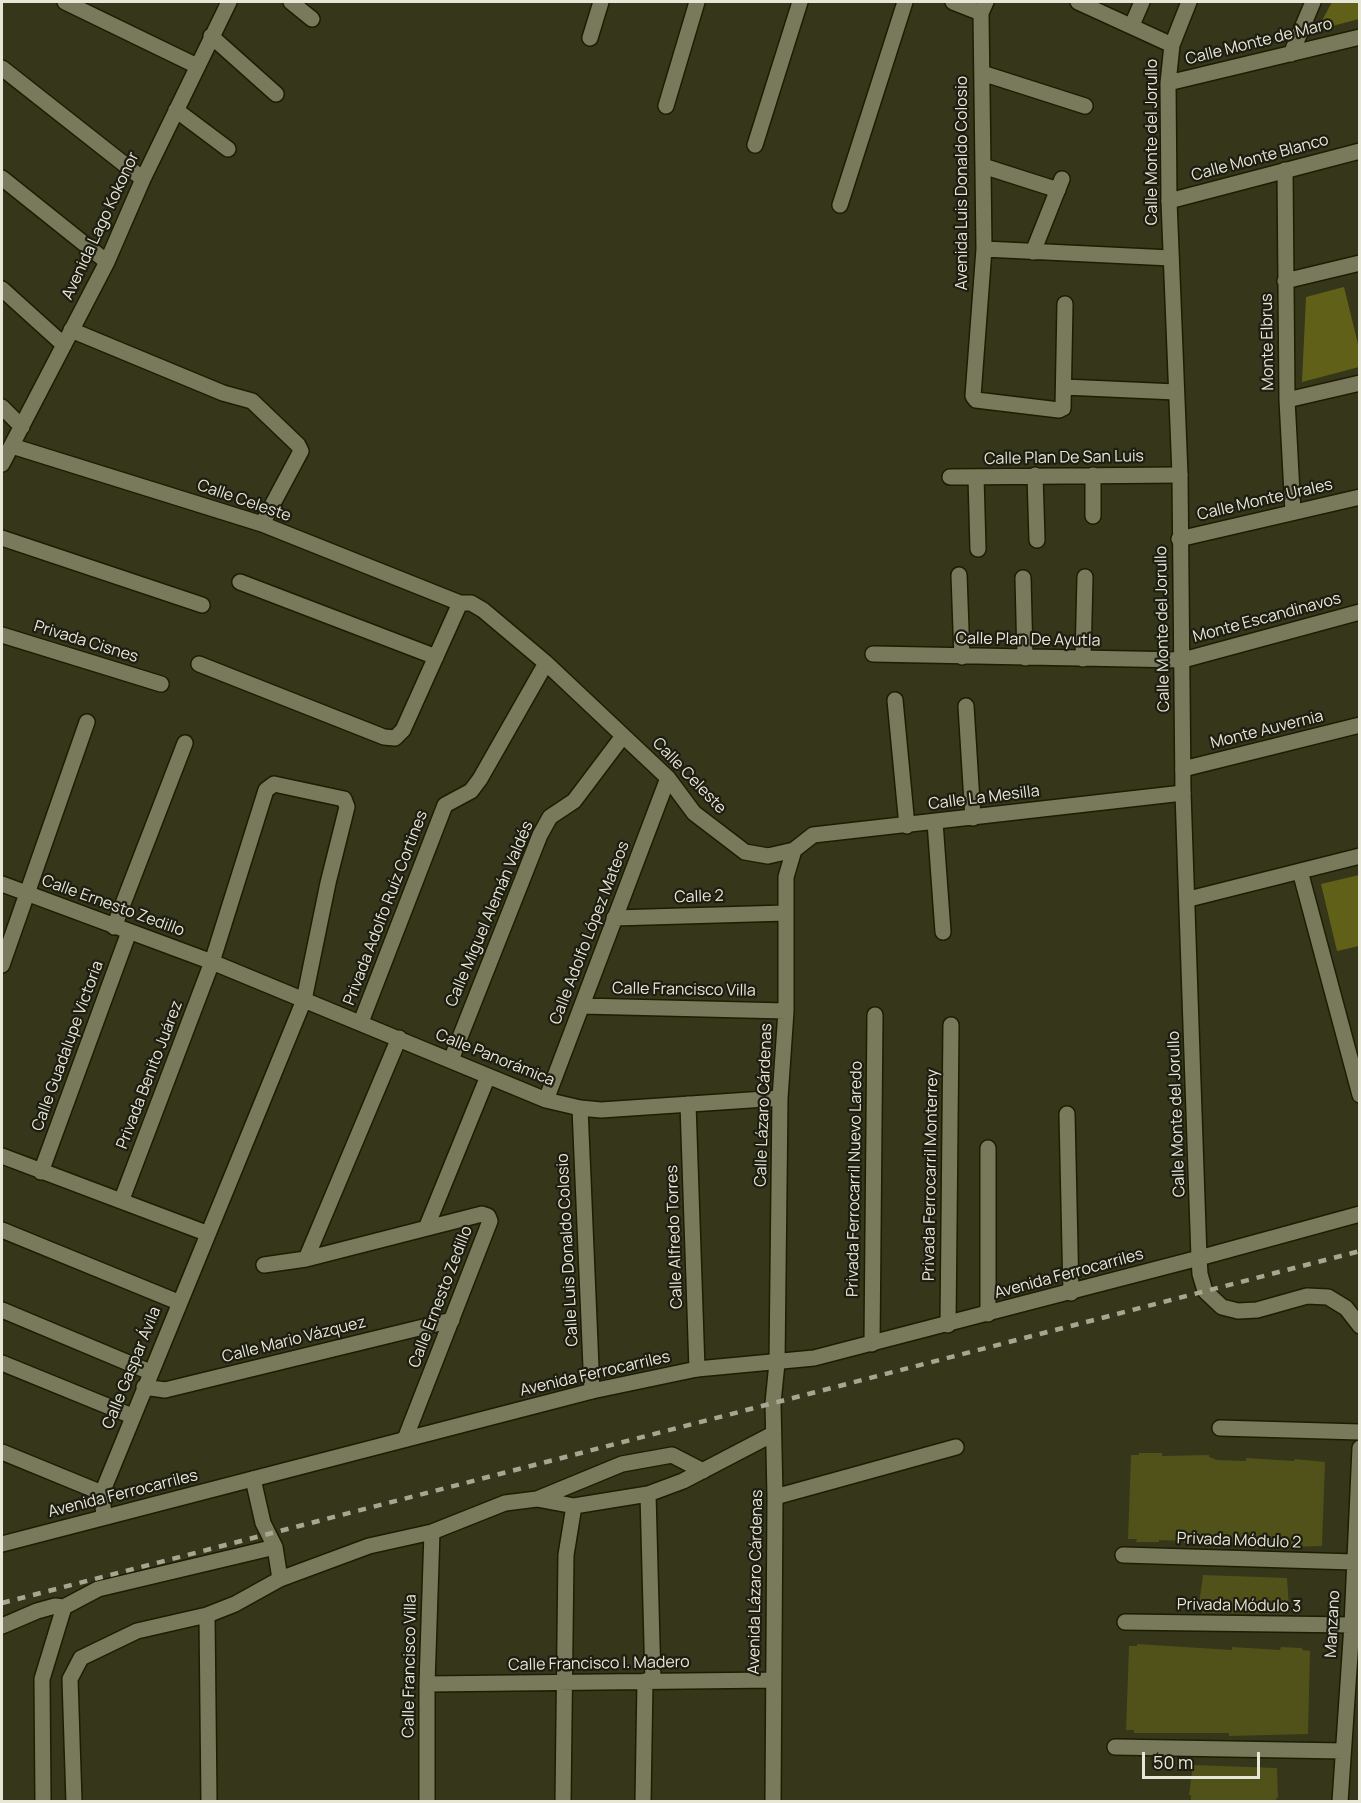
<!DOCTYPE html>
<html>
<head>
<meta charset="utf-8">
<style>
  body { margin:0 }
  #map { position:relative; width:1361px; height:1803px; overflow:hidden; background:#36361b; font-family:Manrope,sans-serif }
  canvas { display:block }
  .frame { position:absolute; inset:0; border:3px solid #e6e7d6; pointer-events:none }
  .scale { position:absolute; left:1142px; top:1752px; width:118px; height:27px; box-sizing:border-box; border:3px solid #e6e7d6; border-top:0; padding-left:8px; font-size:18px; line-height:21px; white-space:nowrap; color:#e6e7d6; -webkit-text-stroke:4px #1d1d11; paint-order:stroke }
</style>
</head>
<body>
<div id="map">
<canvas width="1361" height="1803"></canvas>
<div class="frame"></div>
<div class="scale">50 m</div>
</div>
<script>
const c = document.querySelector('canvas').getContext('2d');
c.lineJoin = 'round';
function fillPath(path, color) {
  c.fillStyle = color;
  c.fill(path, 'evenodd');
}
function poly(rows) {
  const path = new Path2D();
  for (const r of rows) {
    path.moveTo(r[0], r[1]);
    for (let i = 2; i < r.length; i += 2) path.lineTo(r[i], r[i + 1]);
  }
  return path;
}
function stroke(path, color, width, dash) {
  c.strokeStyle = color;
  c.lineWidth = width;
  c.lineCap = dash ? 'butt' : 'round';
  c.setLineDash(dash || []);
  c.stroke(path);
}
function label(font, color, halo, rows, align = 'center') {
  c.font = font + ' Manrope,sans-serif';
  c.lineWidth = 4.5;
  c.setLineDash([]);
  c.textBaseline = 'middle';
  c.strokeStyle = halo;
  c.fillStyle = color;
  for (const [text, x, y, turn = 0] of rows) {
    c.save();
    c.translate(x, y);
    c.rotate((+turn || 0) * Math.PI / 180);
    c.textAlign = isNaN(turn) ? turn : align;
    if (halo) c.strokeText(text, 0, 0);
    c.fillText(text, 0, 0);
    c.restore();
  }
}
const green = poly([
  [1332,2,1359,2,1359,19,1317,30],
  [1344,287,1359,348,1359,367,1302,382,1306,297],
  [1359,875,1359,946,1337,951,1321,884]
]);
const building = poly([
  [1139,1453,1162,1453,1162,1456,1209,1455,1209,1457,1217,1460,1246,1461,1246,1458,1294,1461,1295,1459,1325,1462,1322,1546,1251,1548,1235,1544,1235,1542,1184,1543,1184,1541,1159,1540,1159,1542,1136,1542,1137,1539,1128,1539,1131,1455,1139,1455],
  [1203,1575,1287,1578,1289,1608,1286,1608,1286,1614,1202,1613,1202,1605,1199,1604],
  [1137,1644,1232,1650,1232,1647,1280,1650,1281,1647,1302,1648,1302,1650,1310,1651,1308,1734,1229,1736,1229,1733,1134,1733,1134,1730,1126,1730,1129,1646,1137,1646],
  [1193,1765,1277,1768,1278,1798,1276,1798,1276,1802,1191,1802,1191,1795,1189,1795]
]);
const street = poly([
  [65,2,197,66],
  [291,2,312,19],
  [953,2,981,13],
  [986,2,981,13,984,249,973,396,976,400,1059,410,1063,408,1065,304],
  [1078,2,1172,45],
  [1132,25,1142,2],
  [211,36,276,94],
  [590,38,601,2],
  [1291,54,1313,2],
  [2,68,143,179],
  [982,73,1085,106],
  [1168,83,1360,37],
  [666,106,697,2],
  [176,110,228,149],
  [755,145,800,2],
  [983,166,1058,190],
  [1285,170,1287,400,1293,512],
  [2,178,107,262],
  [1169,201,1168,83,1172,45,1189,2],
  [840,205,905,2],
  [984,249,1171,258],
  [1033,252,1062,179],
  [1285,281,1360,263],
  [2,289,64,345],
  [71,330,223,393,252,401,298,445,301,451,262,524],
  [1064,387,1176,392],
  [1287,400,1360,383],
  [2,407,22,427],
  [12,446,262,524,460,603,471,603,483,610,546,663,668,778,694,813,745,852,768,856,794,850,813,835,1183,793],
  [2,464,107,262,143,179,229,2],
  [1035,475,1037,540],
  [950,477,1180,475],
  [976,477,978,549],
  [1093,516,1093,475],
  [2,538,202,605],
  [1179,539,1360,497],
  [959,575,962,657],
  [1023,578,1025,658],
  [240,582,436,657],
  [2,635,161,684],
  [873,654,1183,660,1360,612],
  [1083,659,1085,577],
  [199,664,384,737,395,738,403,730,460,603],
  [895,700,907,826],
  [966,706,973,818],
  [1183,769,1360,725],
  [935,822,943,932],
  [1300,871,1360,1095],
  [2,884,212,962,546,1100,580,1108,601,1110,780,1098],
  [1189,899,1360,856],
  [614,918,786,913],
  [114,927,185,743],
  [2,965,87,722],
  [582,1006,786,1011],
  [361,1022,445,805,471,791,480,779,546,663],
  [451,1060,540,835,550,817,574,801,623,736],
  [546,1100,668,778],
  [688,1104,697,1369],
  [580,1108,592,1391],
  [1067,1114,1071,1293],
  [988,1148,988,1314],
  [2,1156,206,1233],
  [41,1172,129,932],
  [1360,1214,1199,1258,1200,1274,1205,1291,1222,1307,1238,1311,1257,1310,1307,1296,1328,1297,1346,1308,1360,1326],
  [427,1226,488,1076],
  [2,1230,178,1302],
  [306,1259,399,1038],
  [264,1265,306,1259,482,1214,488,1216,490,1221,405,1439],
  [2,1310,150,1372],
  [948,1325,951,1025],
  [872,1344,875,1015],
  [2,1363,132,1416],
  [144,1387,165,1390,452,1320],
  [1220,1428,1360,1432],
  [2,1452,102,1493],
  [253,1479,263,1523,275,1547,280,1579],
  [648,1494,653,1681],
  [775,1497,956,1447],
  [537,1499,622,1464,672,1455,703,1471],
  [104,1517,102,1493,304,1000,328,883,347,807,344,799,274,784,266,790,212,962,122,1199],
  [1123,1555,1354,1562],
  [207,1615,209,1802],
  [1125,1622,1352,1625],
  [2,1626,37,1611,55,1606,64,1607,98,1589,275,1547],
  [427,1684,773,1680],
  [1115,1747,1343,1751],
  [43,1802,42,1679,64,1607],
  [74,1802,70,1679,81,1658,137,1631,207,1615,235,1604,280,1579,369,1546,432,1532,505,1503,537,1499,574,1506,648,1494,683,1481,773,1434],
  [427,1802,427,1684,432,1532],
  [563,1802,566,1555,574,1506],
  [643,1802,645,1681],
  [773,1802,775,1497,773,1403,777,1363,780,1098,786,1011,786,877,794,850],
  [1340,1802,1352,1625,1360,1448]
]);
const secondary = poly([
  [2,1544,592,1391,697,1369,814,1358,1199,1258,1183,793,1180,475,1169,201,1360,151]
]);
const rail = poly([
  [2,1603,1360,1251]
]);
const streetNames = [
  ["Calle Monte de Maro",1259,42,-14],
  ["Calle Monte del Jorullo",1153,142,-90],
  ["Calle Monte Blanco",1260,158,-15],
  ["Avenida Luis Donaldo Colosio",963,183,-90],
  ["Avenida Lago Kokonor",101,226,-65],
  ["Monte Elbrus",1268,342,-91],
  ["Calle Plan De San Luis",1064,458,-1],
  ["Calle Monte Urales",1265,500,-13],
  ["Calle Celeste",244,501,19],
  ["Monte Escandinavos",1267,618,-15],
  ["Calle Monte del Jorullo",1163,629,-91],
  ["Calle Plan De Ayutla",1028,640,1],
  ["Privada Cisnes",86,642,17],
  ["Monte Auvernia",1267,730,-14],
  ["Calle Celeste",689,776,46],
  ["Calle La Mesilla",984,798,-7],
  ["Calle 2",699,897,-2],
  ["Calle Ernesto Zedillo",113,906,20],
  ["Privada Adolfo Ruíz Cortines",386,908,-69],
  ["Calle Miguel Alemán Valdés",490,914,-67],
  ["Calle Adolfo López Mateos",590,933,-69],
  ["Calle Francisco Villa",684,990,1],
  ["Calle Guadalupe Victoria",68,1046,-70],
  ["Calle Panorámica",495,1058,22],
  ["Privada Benito Juárez",150,1075,-69],
  ["Calle Lázaro Cárdenas",764,1105,-88],
  ["Calle Monte del Jorullo",1177,1114,-92],
  ["Privada Ferrocarril Monterrey",931,1175,-89],
  ["Privada Ferrocarril Nuevo Laredo",855,1179,-89],
  ["Calle Alfredo Torres",675,1237,-92],
  ["Calle Luis Donaldo Colosio",568,1250,-93],
  ["Avenida Ferrocarriles",1069,1274,-15],
  ["Calle Ernesto Zedillo",441,1297,-69],
  ["Calle Mario Vázquez",294,1340,-14],
  ["Calle Gaspar Ávila",132,1368,-68],
  ["Avenida Ferrocarriles",595,1374,-13],
  ["Avenida Ferrocarriles",123,1494,-14],
  ["Privada Módulo 2",1239,1541,2],
  ["Avenida Lázaro Cárdenas",756,1582,-89],
  ["Privada Módulo 3",1239,1606,1],
  ["Manzano",1333,1624,-87],
  ["Calle Francisco I. Madero",599,1664,-1],
  ["Calle Francisco Villa",410,1666,-89]
];
fillPath(green, '#606018');
fillPath(building, '#51511a');
stroke(street, '#1d1d03', 18);
stroke(secondary, '#1d1d03', 18);
stroke(street, '#797a5c', 15);
stroke(secondary, '#797a5c', 15);
stroke(rail, '#a6a792', 4.5, [8, 8]);
label('16px', '#e6e7d6', '#1d1d11', streetNames);
</script>
</body>
</html>
